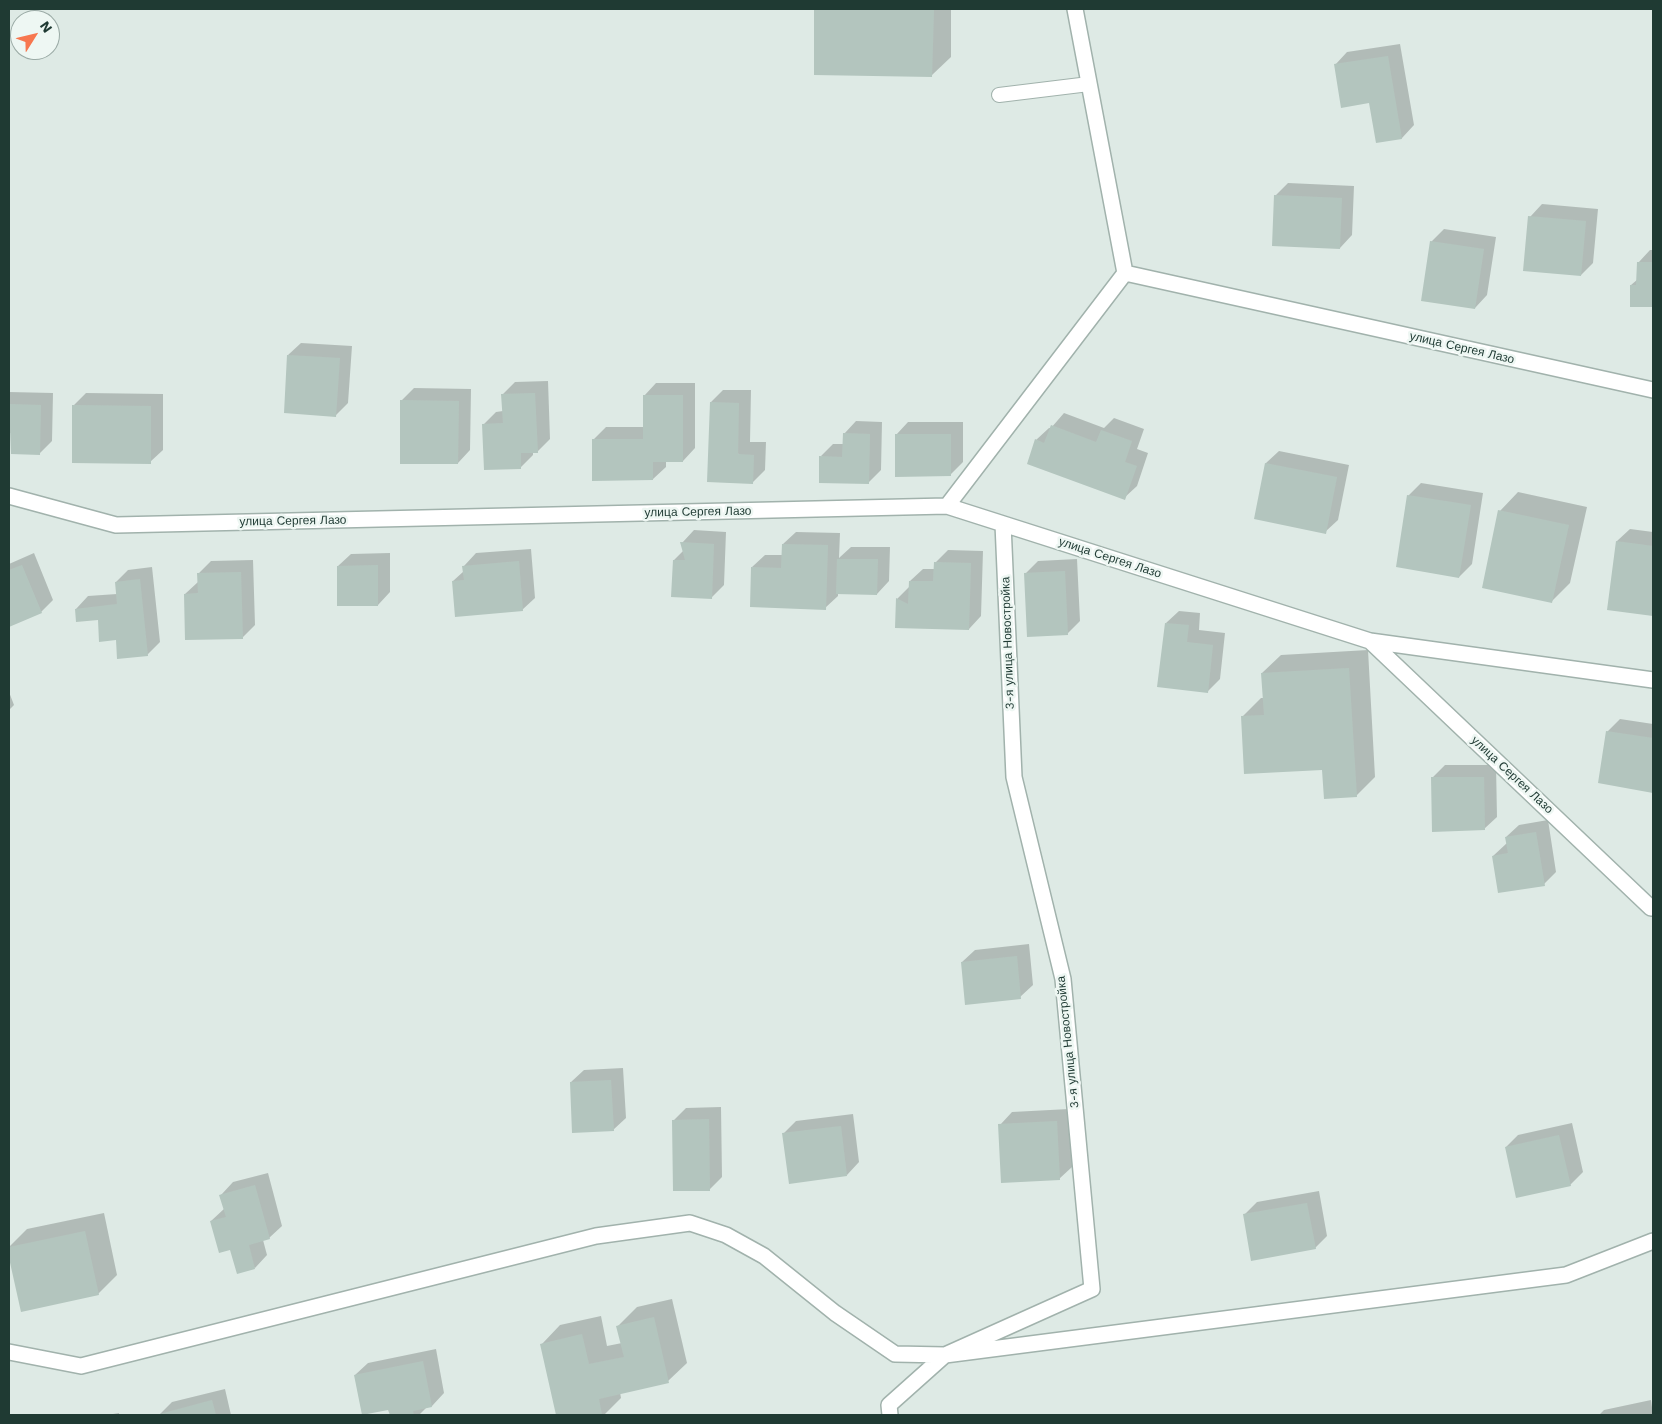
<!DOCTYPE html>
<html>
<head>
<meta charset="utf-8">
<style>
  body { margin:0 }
  #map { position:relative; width:1662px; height:1424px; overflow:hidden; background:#deeae5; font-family:"Work Sans",sans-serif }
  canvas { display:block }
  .frame { position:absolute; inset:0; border:10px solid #1f3a33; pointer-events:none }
  .north { position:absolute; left:10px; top:10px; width:50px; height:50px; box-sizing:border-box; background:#eef7f3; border:1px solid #9baba6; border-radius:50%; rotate:54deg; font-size:14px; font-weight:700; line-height:20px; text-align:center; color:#1f3a33 }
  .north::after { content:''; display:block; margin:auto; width:18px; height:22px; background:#f7774f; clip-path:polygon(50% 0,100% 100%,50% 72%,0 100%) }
</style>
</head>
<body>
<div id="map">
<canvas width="1662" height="1424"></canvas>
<div class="frame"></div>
<div class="north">N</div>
</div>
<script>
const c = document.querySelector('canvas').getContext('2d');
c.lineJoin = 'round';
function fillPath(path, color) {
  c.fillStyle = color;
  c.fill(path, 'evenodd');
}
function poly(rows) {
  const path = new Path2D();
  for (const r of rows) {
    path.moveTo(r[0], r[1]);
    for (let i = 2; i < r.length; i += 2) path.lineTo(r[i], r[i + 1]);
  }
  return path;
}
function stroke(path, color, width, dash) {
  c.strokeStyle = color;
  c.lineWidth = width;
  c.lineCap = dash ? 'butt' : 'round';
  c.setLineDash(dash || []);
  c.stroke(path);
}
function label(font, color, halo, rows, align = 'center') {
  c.font = font + ' "Work Sans",sans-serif';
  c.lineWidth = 5;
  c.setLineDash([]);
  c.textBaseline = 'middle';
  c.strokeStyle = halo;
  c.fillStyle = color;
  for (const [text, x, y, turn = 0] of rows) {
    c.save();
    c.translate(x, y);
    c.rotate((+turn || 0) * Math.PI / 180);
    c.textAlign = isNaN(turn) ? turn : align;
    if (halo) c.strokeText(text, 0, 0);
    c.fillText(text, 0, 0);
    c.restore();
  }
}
const shadow = poly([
  [816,9,951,9,951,57,932,75,815,73],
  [1400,44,1414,125,1402,138,1377,142,1370,102,1335,65,1347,52],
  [1288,183,1354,186,1352,235,1340,248,1275,196],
  [1542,204,1598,209,1593,263,1581,275,1530,217],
  [1444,229,1496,237,1487,295,1475,308,1431,242],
  [1650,250,1653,250,1653,305,1631,306,1631,285,1638,279,1638,263],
  [301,343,352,346,348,403,336,415,288,355],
  [548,381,550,439,537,452,533,452,533,455,520,468,484,424,496,412,503,411,503,394,515,382],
  [656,383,695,383,695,448,683,461,666,461,666,467,653,479,593,440,606,427,644,427,644,396],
  [414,388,471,389,470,450,458,463,401,401],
  [723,390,751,390,750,442,766,442,765,470,753,482,711,402],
  [9,392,53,393,52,441,39,454,12,433,9,433],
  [86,393,163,394,163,450,150,462,73,406],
  [1064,413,1104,428,1114,418,1144,429,1137,449,1148,453,1137,486,1124,498,1036,440,1049,428,1051,428],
  [856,421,882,422,881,470,868,483,821,456,833,444,844,444,844,434],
  [908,422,963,422,963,462,950,475,896,435],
  [1279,451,1349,465,1338,520,1325,532,1255,518,1266,463],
  [1421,483,1483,493,1472,564,1459,577,1408,496],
  [1518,492,1587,507,1570,583,1551,602,1500,511],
  [1630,529,1653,532,1653,615,1609,609,1617,541],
  [694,530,726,532,724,585,711,598,674,560,684,550,682,543],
  [796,532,840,533,839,558,851,547,890,547,889,581,877,594,838,593,838,596,825,608,752,567,765,555,783,555,783,544],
  [531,549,535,598,522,610,453,581,464,571,464,566,476,553],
  [948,550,983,551,981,616,969,629,896,627,897,599,910,586,910,581,923,569,935,569,935,563],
  [34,553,53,600,41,612,9,626,9,564],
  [390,553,390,592,378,605,338,566,351,554],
  [1077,559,1080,621,1067,634,1026,573,1038,561],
  [253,560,255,625,242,638,185,594,198,582,198,574,211,561],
  [152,567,160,642,147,655,117,639,99,619,76,609,88,596,117,594,116,582,128,570],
  [1179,611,1200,613,1199,630,1225,633,1220,679,1207,692,1166,623],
  [1368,650,1375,777,1356,796,1323,768,1242,717,1261,698,1264,698,1262,673,1281,655],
  [9,692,14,705,9,710],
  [1620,719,1653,724,1653,791,1600,782,1607,732],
  [1445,765,1496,765,1497,817,1484,829,1432,778],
  [1548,820,1556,872,1544,884,1493,856,1507,843,1506,837,1519,825],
  [1029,944,1033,985,1020,997,962,962,975,950],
  [623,1068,626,1118,613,1130,571,1082,584,1070],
  [721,1107,722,1177,709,1190,673,1121,686,1108],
  [1069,1109,1072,1167,1059,1179,1000,1125,1012,1112],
  [853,1114,859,1162,847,1175,784,1133,796,1121],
  [1572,1123,1583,1172,1570,1185,1506,1147,1518,1135],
  [268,1173,282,1226,269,1238,263,1240,267,1255,255,1268,231,1249,211,1221,225,1208,221,1195,233,1182],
  [1319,1191,1327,1236,1315,1248,1244,1215,1257,1202],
  [104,1213,117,1275,98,1294,22,1311,9,1247,27,1229],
  [672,1299,687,1363,668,1381,620,1392,621,1398,604,1415,558,1415,542,1344,560,1325,601,1316,607,1346,622,1343,618,1326,637,1307],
  [436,1349,444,1393,432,1406,427,1407,419,1415,391,1415,389,1408,355,1375,368,1363],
  [225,1389,231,1415,159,1415,172,1402],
  [1651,1400,1653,1415,1599,1415,1604,1410],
  [119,1413,119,1415,107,1415]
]);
const building = poly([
  [814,9,934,9,932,77,814,75],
  [1388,56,1402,139,1376,143,1369,103,1341,108,1334,64],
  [1274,195,1342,198,1340,249,1272,246],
  [1528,216,1586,221,1581,276,1523,271],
  [1430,241,1484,249,1475,309,1421,301],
  [1637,262,1653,262,1653,307,1630,307,1630,285,1636,285],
  [287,355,340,358,336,417,284,413],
  [535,393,538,453,521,453,521,469,484,470,482,424,503,423,501,394],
  [643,395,683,395,683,462,653,462,653,480,592,481,592,439,643,439],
  [400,400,459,401,458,464,400,464],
  [710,402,739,403,738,454,754,455,753,484,707,482],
  [9,404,41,405,40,455,11,454],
  [72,405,151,406,151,464,72,463],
  [1051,425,1096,442,1101,430,1132,441,1125,462,1137,466,1125,500,1027,464,1035,439,1044,443],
  [843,433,870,434,869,484,819,483,819,456,842,457],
  [895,434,951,434,951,476,895,477],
  [1265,463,1337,477,1326,534,1254,519],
  [1407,495,1471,505,1459,578,1396,567],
  [1498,510,1569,525,1552,603,1482,588],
  [1616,541,1653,546,1653,616,1607,610],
  [680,542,714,544,712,599,671,597,673,560,685,560],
  [782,544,828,545,826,610,750,607,751,567,781,568],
  [837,559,878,559,877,595,836,594],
  [519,561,523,611,455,617,452,581,464,580,462,566],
  [934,562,971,563,969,630,895,628,896,598,908,604,909,581,933,581],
  [22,565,42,613,9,627,9,570],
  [378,565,378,606,337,606,337,566],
  [1065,571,1068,635,1027,637,1024,573],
  [241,572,243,639,185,640,184,594,198,593,197,573],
  [140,579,148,656,117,659,116,640,99,642,98,620,76,622,75,609,117,604,115,582],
  [1165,623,1189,625,1187,642,1213,645,1208,693,1157,687],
  [1349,668,1357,797,1324,799,1322,770,1244,774,1241,716,1264,715,1261,673],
  [1606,731,1653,738,1653,793,1598,783],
  [1431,777,1484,777,1485,830,1432,832],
  [1536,832,1545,886,1498,893,1492,856,1508,853,1505,837],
  [1017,956,1021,999,965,1005,961,962],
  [611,1080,614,1131,572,1133,570,1082],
  [709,1119,710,1191,673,1191,672,1120],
  [1057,1121,1060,1180,1001,1183,998,1124],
  [841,1126,847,1176,789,1184,782,1133],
  [1559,1135,1571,1186,1516,1198,1505,1147],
  [255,1185,270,1239,249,1245,255,1269,237,1274,230,1250,219,1253,210,1221,226,1217,219,1195],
  [1307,1203,1316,1249,1251,1261,1243,1214],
  [85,1231,99,1295,21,1312,9,1258,9,1247],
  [654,1317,669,1383,599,1399,602,1415,556,1415,540,1344,582,1334,589,1364,624,1357,616,1326],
  [423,1361,432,1407,413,1411,414,1415,390,1415,388,1410,362,1415,354,1375],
  [212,1400,216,1415,156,1415]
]);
const lane = poly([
  [999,95,1089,84]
]);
const street = poly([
  [1125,273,1653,390],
  [9,496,116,525,947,506,1370,641,1653,680],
  [947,506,1125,273,1075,9],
  [1370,641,1651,908,1653,908],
  [9,1352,81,1366,596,1236,690,1223,726,1235,764,1256,835,1313,895,1354,945,1355,1566,1275,1653,1241],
  [890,1415,889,1405,945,1355,1092,1289,1063,979,1014,777,1003,524]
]);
const streetNames = [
  ["улица Сергея Лазо",1462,348,13],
  ["улица Сергея Лазо",698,512,-1],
  ["улица Сергея Лазо",293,521,-1],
  ["улица Сергея Лазо",1110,558,18],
  ["3-я улица Новостройка",1008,643,-92],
  ["улица Сергея Лазо",1512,775,43],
  ["3-я улица Новостройка",1068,1042,-96]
];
fillPath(shadow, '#0003');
fillPath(building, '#b3c5be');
stroke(lane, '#a1b2ac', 16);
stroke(street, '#a1b2ac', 18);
stroke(lane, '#fff', 14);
stroke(street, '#fff', 15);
label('12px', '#1f3a33', '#eef7f3', streetNames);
</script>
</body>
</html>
